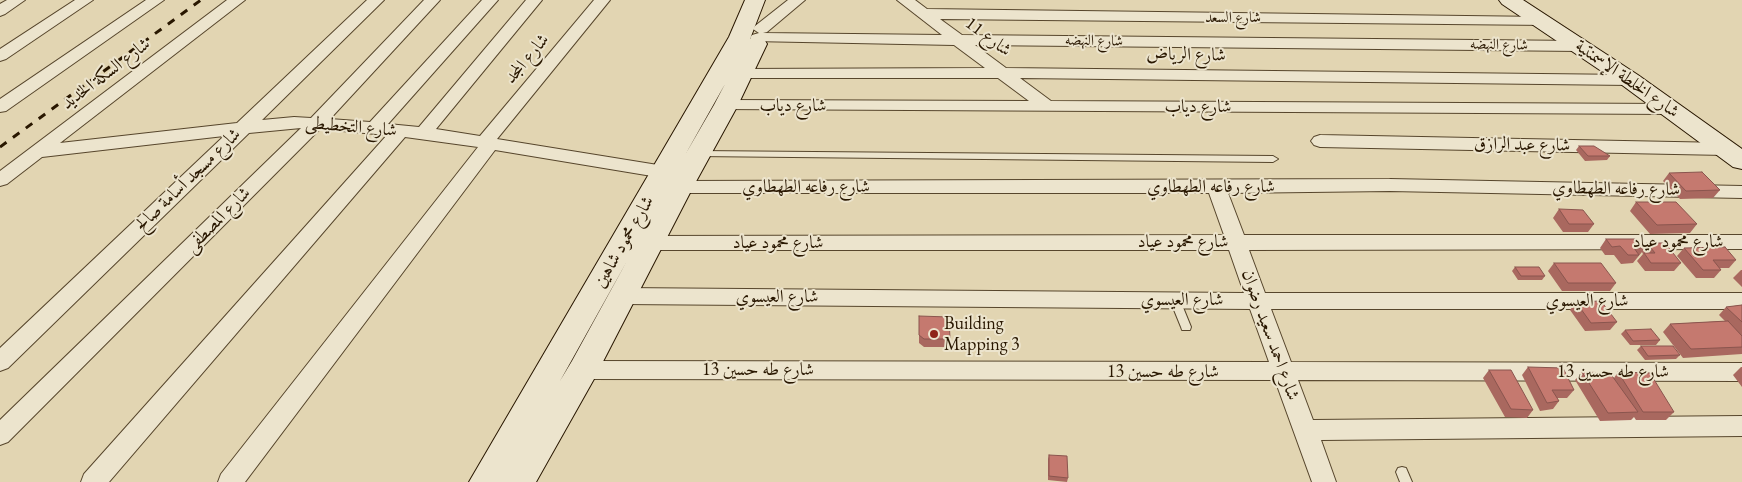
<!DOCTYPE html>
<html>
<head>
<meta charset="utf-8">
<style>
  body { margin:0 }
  canvas { display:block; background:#e2d5b2 }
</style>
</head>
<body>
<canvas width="1742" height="482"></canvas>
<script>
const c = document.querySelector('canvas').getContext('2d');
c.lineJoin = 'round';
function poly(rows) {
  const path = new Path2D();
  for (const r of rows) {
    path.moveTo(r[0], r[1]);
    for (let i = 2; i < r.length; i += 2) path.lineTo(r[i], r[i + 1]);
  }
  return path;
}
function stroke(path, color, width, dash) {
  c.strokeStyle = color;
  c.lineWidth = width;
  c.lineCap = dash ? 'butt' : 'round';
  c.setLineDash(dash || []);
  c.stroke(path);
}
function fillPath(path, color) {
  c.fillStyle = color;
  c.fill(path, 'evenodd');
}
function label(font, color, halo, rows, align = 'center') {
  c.font = font + ' "EB Garamond",Amiri,serif';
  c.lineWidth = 4;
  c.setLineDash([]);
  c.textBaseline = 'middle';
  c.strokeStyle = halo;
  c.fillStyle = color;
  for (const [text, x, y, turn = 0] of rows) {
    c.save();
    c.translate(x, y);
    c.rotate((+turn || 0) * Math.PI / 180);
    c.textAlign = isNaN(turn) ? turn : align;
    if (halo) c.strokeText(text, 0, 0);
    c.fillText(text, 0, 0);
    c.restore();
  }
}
const lane = poly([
  [699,151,1273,156,1278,159,1273,162,696,156,694,154,699,151],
  [1175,296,1179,297,1180,300,1191,327,1190,330,1182,330,1181,327,1170,300,1171,297,1175,296],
  [1402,467,1406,468,1412,482,1400,482,1396,472,1398,468,1402,467]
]);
const street = poly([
  [7,0,25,0,5,14,0,16,0,4,7,0],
  [75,0,93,0,6,59,0,61,0,49,75,0],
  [146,0,164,0,6,111,0,112,0,99,146,0],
  [227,0,245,0,60,143,237,123,367,0,384,0,262,120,294,117,311,118,424,0,440,0,330,119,370,122,482,0,498,0,388,124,419,127,526,0,542,0,436,129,480,136,594,0,610,0,497,139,664,166,671,168,673,172,671,176,664,178,495,150,245,482,218,482,221,474,478,147,405,137,109,482,81,482,84,474,387,135,320,129,8,442,0,445,0,420,301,128,249,133,8,368,0,371,0,348,224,136,42,157,7,184,0,186,0,171,227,0],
  [788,0,805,0,767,32,763,33,942,35,897,0,915,0,927,9,1543,17,1548,19,1551,22,1548,25,940,19,962,35,1580,41,1586,43,1588,46,1586,49,1580,51,975,45,1006,68,1630,75,1636,76,1638,80,1636,84,1630,85,1020,78,1051,101,1671,104,1677,105,1680,109,1677,113,1671,114,720,109,717,105,720,101,726,100,1029,101,998,78,735,78,733,74,735,70,741,69,985,68,954,45,752,41,750,38,752,35,759,33,753,29,755,26,788,0],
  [1320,135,1725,143,1731,145,1734,149,1731,153,1725,155,1320,147,1314,145,1311,141,1314,137,1320,135],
  [1390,179,1742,186,1742,198,1390,191,1228,193,1244,235,1742,235,1742,249,1249,250,1265,293,1742,293,1742,309,1271,309,1291,362,1742,363,1742,381,1298,380,1313,420,1742,416,1742,436,1321,440,1336,482,1312,482,1275,380,583,379,575,376,572,370,575,364,583,361,1269,362,1250,309,622,304,615,302,611,296,615,290,622,288,1244,293,1229,250,637,250,630,248,627,243,630,238,637,236,1224,235,1209,193,680,193,673,191,671,187,673,183,680,181,1390,179]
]);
const secondary = poly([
  [745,0,765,0,750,39,756,37,764,39,767,44,738,105,693,187,594,379,536,482,469,482,729,37,745,0],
  [725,84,714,105,685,155,725,84],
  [627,261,572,361,560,381,627,261],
  [1499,0,1523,0,1638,75,1742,149,1742,169,1733,167,1622,85,1502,4,1499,0]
]);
const rail = poly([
  [0,147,201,0]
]);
const wall = poly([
  [1579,146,1610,156,1607,160,1585,161,1576,150],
  [1669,173,1720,190,1713,198,1680,199,1663,181],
  [1636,202,1697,224,1690,233,1650,234,1630,211],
  [1559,209,1594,224,1588,232,1563,232,1553,218],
  [1606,239,1644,247,1647,243,1681,263,1674,271,1645,271,1637,261,1643,254,1642,252,1633,263,1621,264,1614,255,1605,255,1600,248],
  [1684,248,1736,260,1729,268,1720,268,1721,270,1714,278,1696,278,1677,256],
  [1554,263,1616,283,1610,291,1562,291,1548,271],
  [1515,267,1545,276,1542,280,1518,280,1512,271],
  [1741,270,1742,270,1742,287,1733,278],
  [1576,302,1617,322,1610,330,1585,331,1570,310],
  [1742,305,1742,354,1683,358,1663,332,1670,324,1725,321,1719,315,1726,307],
  [919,316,950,339,949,347,924,347,919,343],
  [1625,330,1660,340,1656,345,1630,345,1621,334],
  [1641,346,1680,355,1676,359,1645,360,1637,350],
  [1528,367,1574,390,1567,398,1557,398,1559,401,1553,409,1540,411,1522,375],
  [1741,367,1742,367,1742,387,1733,375],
  [1489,370,1533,410,1527,418,1505,417,1483,378],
  [1582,372,1614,378,1618,372,1674,412,1666,420,1636,420,1634,417,1631,420,1600,421,1575,380],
  [1049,455,1068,478,1067,482,1048,480,1048,459]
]);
const building = poly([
  [1579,146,1594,146,1610,156,1588,156,1579,146],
  [1702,172,1720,190,1686,191,1669,173,1702,172],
  [1636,202,1676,202,1697,224,1657,225,1636,202],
  [1559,209,1583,210,1594,224,1569,224,1559,209],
  [1606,239,1637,239,1645,248,1634,248,1639,255,1628,255,1620,246,1612,247,1606,239],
  [1647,243,1665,243,1681,263,1651,263,1644,253,1655,253,1647,243],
  [1725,247,1736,260,1713,260,1721,270,1703,270,1684,248,1725,247],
  [1554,263,1601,263,1616,283,1568,283,1554,263],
  [1515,267,1539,267,1545,276,1521,276,1515,267],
  [1601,301,1617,322,1591,323,1576,302,1601,301],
  [1742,305,1742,322,1726,307,1742,305],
  [919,316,949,317,950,339,924,339,919,335,919,316],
  [1728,321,1742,336,1742,347,1691,349,1670,324,1728,321],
  [1651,329,1660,340,1633,341,1625,330,1651,329],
  [1641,346,1673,346,1680,355,1648,356,1641,346],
  [1528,367,1563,368,1574,390,1552,390,1559,401,1547,403,1528,367],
  [1489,370,1511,370,1533,410,1511,409,1489,370],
  [1582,372,1610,373,1638,412,1608,413,1582,372],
  [1618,372,1650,373,1674,412,1643,412,1618,372],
  [1049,455,1067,456,1068,478,1049,476,1049,455]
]);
const markers = [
  [934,334,5,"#8f2418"]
];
const farStreetnames = [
  ["شارع السعد",1233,18],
  ["شارع النهضه",1094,41,1],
  ["شارع النهضه",1499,45,1]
];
const streetNames = [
  ["شارع 11",988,37,37],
  ["شارع الرياض",1186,55,1],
  ["شارع المجد",527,59,-50],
  ["شارع السكة الحديد",106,74,-37],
  ["شارع الخلطة الإسمنتية",1627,79,35],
  ["شارع دياب",793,106],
  ["شارع دياب",1198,107],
  ["شارع التخطيطى",351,127,5],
  ["شارع عبد الرازق",1522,145,1],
  ["شارع مسجد أسامة صالح",188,180,-44],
  ["شارع رفاعه الطهطاوي",806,187],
  ["شارع رفاعه الطهطاوي",1211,187],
  ["شارع رفاعه الطهطاوي",1616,189,1],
  ["شارع المصطفى",218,220,-45],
  ["شارع محمود شاهين",624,242,-60],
  ["شارع محمود عياد",1183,242],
  ["شارع محمود عياد",1678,242],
  ["شارع محمود عياد",778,243],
  ["شارع العيسوي",777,297],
  ["شارع العيسوي",1182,300],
  ["شارع العيسوي",1587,301],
  ["شارع احمد سعيد رضوان",1270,335,70],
  ["شارع طه حسين 13",758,370],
  ["شارع طه حسين 13",1163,372],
  ["شارع طه حسين 13",1613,372]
];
const poiNames = [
  ["Building",944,324],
  ["Mapping 3",944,345]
];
stroke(lane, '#57462c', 2);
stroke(street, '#57462c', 2);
stroke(secondary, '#291700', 2);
fillPath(lane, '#ece4cd');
fillPath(street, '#ece4cd');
fillPath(secondary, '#ece4cd');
stroke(rail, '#291700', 3, [8, 8]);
fillPath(wall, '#a9685f');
fillPath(building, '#c5796f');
stroke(building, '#8a554e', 1);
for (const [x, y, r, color] of markers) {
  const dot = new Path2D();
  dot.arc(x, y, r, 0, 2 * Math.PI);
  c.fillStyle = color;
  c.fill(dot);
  stroke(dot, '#ece4cd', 2);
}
label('15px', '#291700', '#ece4cd', farStreetnames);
label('18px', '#291700', '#ece4cd', streetNames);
label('18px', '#291700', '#ece4cd', poiNames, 'left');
</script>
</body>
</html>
